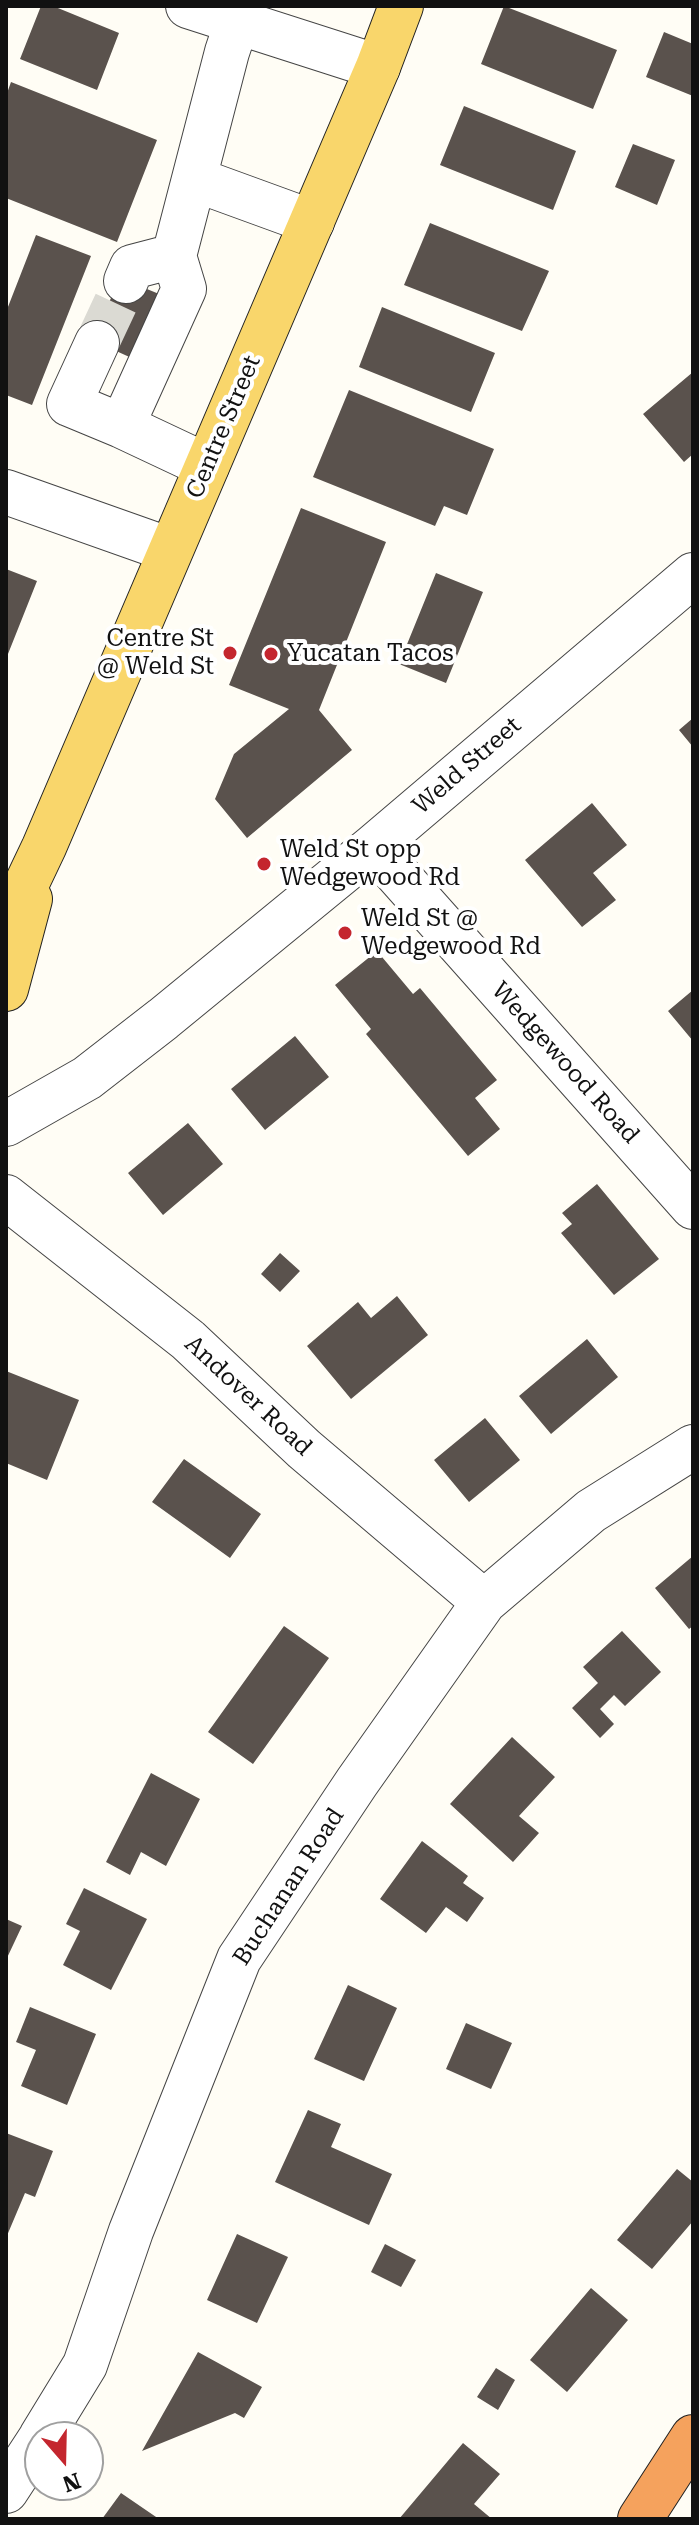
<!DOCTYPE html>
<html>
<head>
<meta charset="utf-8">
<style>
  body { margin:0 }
  #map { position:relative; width:699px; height:2525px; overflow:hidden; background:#fffdf5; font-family:"Roboto Serif",serif }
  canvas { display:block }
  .frame { position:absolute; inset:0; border:8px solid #111; pointer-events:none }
  .north { position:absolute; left:24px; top:2421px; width:80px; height:80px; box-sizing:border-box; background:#fff; border:2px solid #a0a0a0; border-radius:50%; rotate:160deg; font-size:22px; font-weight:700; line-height:32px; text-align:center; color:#111 }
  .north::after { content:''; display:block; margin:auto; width:28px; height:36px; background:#c4262e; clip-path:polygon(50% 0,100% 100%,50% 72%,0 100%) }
</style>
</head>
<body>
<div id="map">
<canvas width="699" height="2525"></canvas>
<div class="frame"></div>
<div class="north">N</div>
</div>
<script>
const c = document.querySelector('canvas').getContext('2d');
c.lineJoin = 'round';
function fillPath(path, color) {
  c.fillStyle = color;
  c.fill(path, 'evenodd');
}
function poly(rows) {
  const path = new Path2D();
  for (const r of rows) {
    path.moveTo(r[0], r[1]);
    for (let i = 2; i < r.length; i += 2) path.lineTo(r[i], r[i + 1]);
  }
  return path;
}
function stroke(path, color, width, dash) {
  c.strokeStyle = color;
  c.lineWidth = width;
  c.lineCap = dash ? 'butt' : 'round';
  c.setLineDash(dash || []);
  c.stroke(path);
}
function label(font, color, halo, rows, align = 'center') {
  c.font = font + ' "Roboto Serif",serif';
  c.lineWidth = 8;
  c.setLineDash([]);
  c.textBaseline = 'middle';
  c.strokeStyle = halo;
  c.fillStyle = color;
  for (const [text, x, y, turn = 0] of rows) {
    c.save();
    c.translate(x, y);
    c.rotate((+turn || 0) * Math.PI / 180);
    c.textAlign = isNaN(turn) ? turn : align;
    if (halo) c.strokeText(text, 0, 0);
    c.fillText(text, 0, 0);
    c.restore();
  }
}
const building = poly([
  [41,6,53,6,119,33,97,90,20,59],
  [504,6,617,50,593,109,481,64],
  [664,32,693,44,693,96,646,77],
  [11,82,157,140,117,242,6,198,6,96],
  [464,106,576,151,553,210,440,165],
  [633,144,675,160,657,205,615,187],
  [430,223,549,271,522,331,404,285],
  [36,235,91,256,32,405,6,395,6,312],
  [120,278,164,296,136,360,92,340],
  [382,307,495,353,471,412,359,367],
  [693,372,693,454,684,462,643,414],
  [349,390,494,449,467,515,444,506,435,526,313,477],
  [301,508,386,542,319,710,352,750,247,838,215,799,234,754,289,709,229,685],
  [6,569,37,581,6,659],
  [436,573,483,592,446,683,399,664],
  [693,718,693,747,679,730],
  [592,803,627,845,593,873,616,900,582,927,525,860],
  [377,951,413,994,420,988,497,1080,475,1098,500,1129,468,1156,366,1034,371,1029,335,985],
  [693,990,693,1041,668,1011],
  [295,1036,329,1077,265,1130,231,1089],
  [188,1123,223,1164,163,1215,128,1173],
  [597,1184,659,1259,614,1295,561,1233,572,1224,562,1213],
  [280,1253,300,1271,280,1292,261,1274],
  [397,1296,428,1335,351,1399,307,1346,358,1302,371,1318],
  [587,1339,618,1377,551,1434,519,1396],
  [6,1371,79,1400,47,1480,6,1463],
  [485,1418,520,1460,469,1502,434,1460],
  [184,1459,261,1514,230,1558,152,1502],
  [693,1556,693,1626,689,1629,655,1588],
  [284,1626,329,1658,253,1764,208,1732],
  [622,1631,661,1672,625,1706,614,1695,600,1709,614,1724,600,1738,572,1708,598,1683,583,1667],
  [512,1737,555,1777,519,1816,539,1833,513,1862,450,1804],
  [151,1773,200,1799,166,1866,141,1852,130,1875,106,1862],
  [422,1841,468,1876,463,1883,484,1898,467,1922,446,1907,426,1933,380,1899],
  [84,1888,147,1919,111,1990,63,1965,80,1931,66,1924],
  [6,1919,22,1926,6,1960],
  [348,1985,397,2008,364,2081,314,2059],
  [30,2007,96,2034,67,2105,21,2086,36,2050,16,2042],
  [466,2023,512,2043,491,2089,446,2069],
  [308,2110,341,2124,331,2147,392,2174,369,2225,275,2182],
  [6,2133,53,2151,35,2197,25,2193,6,2238],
  [677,2169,693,2182,693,2221,652,2269,617,2240],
  [237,2234,288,2257,257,2323,207,2300],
  [385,2244,416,2260,401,2287,371,2272],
  [591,2288,628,2320,567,2392,530,2360],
  [198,2352,262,2387,244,2418,235,2413,142,2451],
  [496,2368,515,2380,498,2410,477,2397],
  [463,2443,500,2474,474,2504,492,2519,399,2519],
  [121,2493,159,2519,102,2519]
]);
const minorTunnel = poly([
  [97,343,126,281]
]);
const minor = poly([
  [188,6,378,67],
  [194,179,312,222],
  [126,281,132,267,174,256],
  [97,343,69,404,122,426,184,289,174,256,227,52,237,22],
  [122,426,207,466],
  [6,492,170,550],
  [373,847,693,1207],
  [6,1124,87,1078,163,1019,373,847,693,575],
  [6,1197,188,1340,304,1449,484,1602],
  [41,2437,85,2365,131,2231,239,1959,357,1782,484,1602,591,1511,693,1447],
  [6,2491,40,2439]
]);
const major = poly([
  [6,927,44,847,378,67,401,6],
  [6,989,30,899]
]);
const highway = poly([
  [640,2519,693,2437]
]);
const markers = [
  [230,653,8,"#c4262e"],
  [271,654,8,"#c4262e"],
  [264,864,8,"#c4262e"],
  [345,933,8,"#c4262e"]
];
const streetNames = [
  ["Centre Street",224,427,-67],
  ["Weld Street",467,766,-41],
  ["Wedgewood Road",565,1063,48],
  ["Andover Road",248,1396,43],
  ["Buchanan Road",289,1887,-57]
];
const poiNames = [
  ["Centre St",214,639,"right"],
  ["@ Weld St",214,667,"right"],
  ["Yucatan Tacos",287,654],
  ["Weld St opp",280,850],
  ["Wedgewood Rd",280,878],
  ["Weld St @",361,919],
  ["Wedgewood Rd",361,947]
];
fillPath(building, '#5a524d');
stroke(minorTunnel, '#dbdad3', 44, [44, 22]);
stroke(minor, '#444', 46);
stroke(major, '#222', 46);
stroke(highway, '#222', 46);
stroke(minor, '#fff', 44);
stroke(major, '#f9d66b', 44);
stroke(highway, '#f5a25d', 44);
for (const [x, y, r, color] of markers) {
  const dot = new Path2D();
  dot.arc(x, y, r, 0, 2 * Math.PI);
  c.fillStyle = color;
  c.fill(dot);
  stroke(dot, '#fff', 3);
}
label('24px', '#111', '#fff', streetNames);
label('24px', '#111', '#fff', poiNames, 'left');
</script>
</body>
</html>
